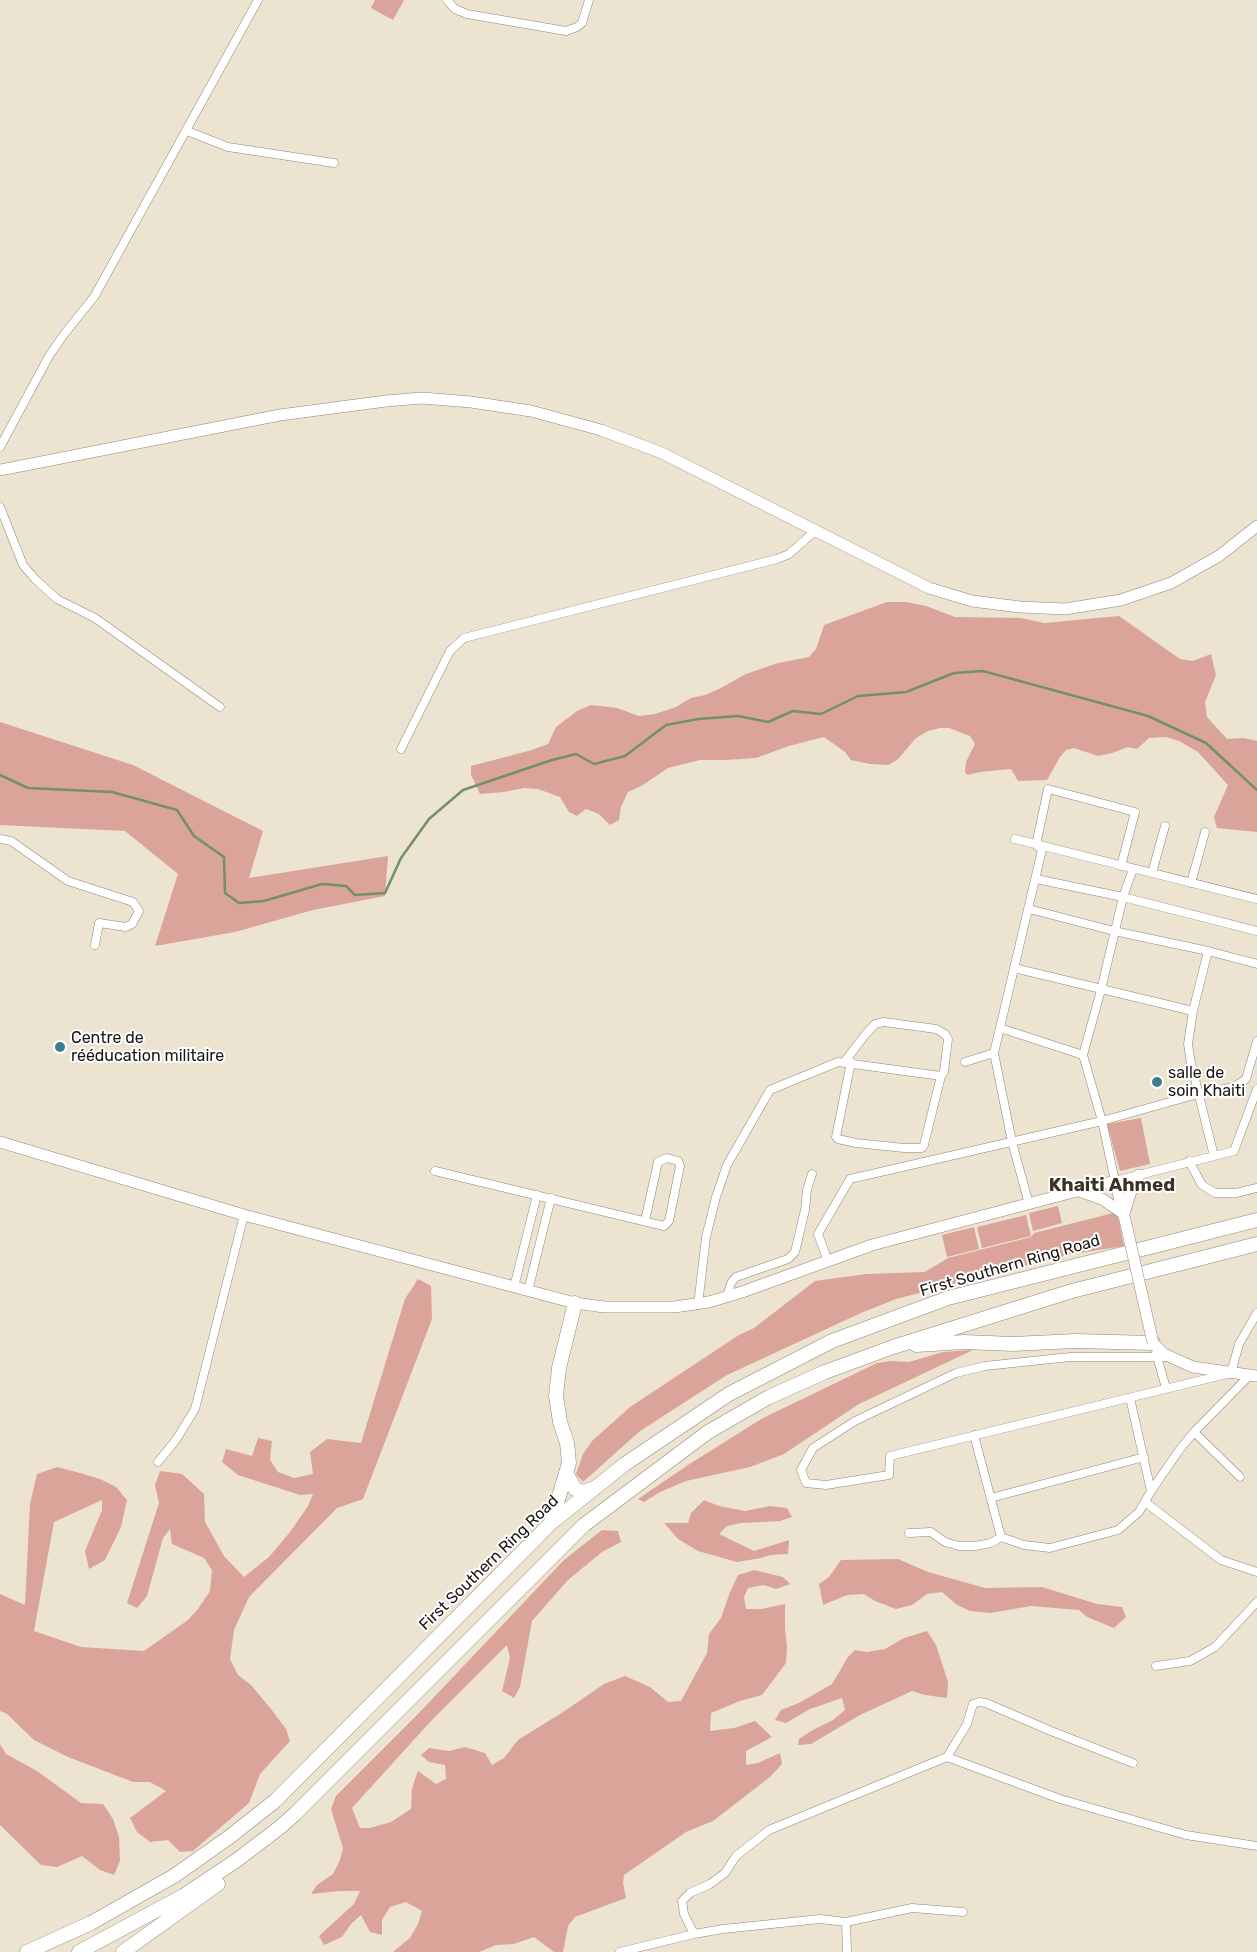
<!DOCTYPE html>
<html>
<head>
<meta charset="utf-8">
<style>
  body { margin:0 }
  canvas { display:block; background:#ece3d0 }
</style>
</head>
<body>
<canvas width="1257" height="1952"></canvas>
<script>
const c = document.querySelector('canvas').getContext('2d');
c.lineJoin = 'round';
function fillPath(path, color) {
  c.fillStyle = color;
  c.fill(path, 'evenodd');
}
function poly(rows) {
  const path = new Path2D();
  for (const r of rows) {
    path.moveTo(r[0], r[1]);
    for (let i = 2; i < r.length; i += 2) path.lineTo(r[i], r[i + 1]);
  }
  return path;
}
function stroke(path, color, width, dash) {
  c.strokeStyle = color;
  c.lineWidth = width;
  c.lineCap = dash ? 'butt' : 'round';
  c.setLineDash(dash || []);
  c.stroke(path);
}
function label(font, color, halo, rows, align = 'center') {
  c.font = font + ' Rubik,sans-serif';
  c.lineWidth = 4;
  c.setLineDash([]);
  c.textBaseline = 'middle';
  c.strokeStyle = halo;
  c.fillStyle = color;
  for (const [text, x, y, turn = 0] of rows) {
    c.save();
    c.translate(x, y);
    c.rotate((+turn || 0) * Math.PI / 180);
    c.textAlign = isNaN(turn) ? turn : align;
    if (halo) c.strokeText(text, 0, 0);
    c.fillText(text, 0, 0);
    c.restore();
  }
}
const green = poly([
  [375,0,404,0,393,20,371,8],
  [887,602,907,602,926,606,955,617,1021,618,1044,623,1119,616,1180,659,1193,661,1211,654,1216,675,1205,702,1207,717,1227,739,1244,738,1257,741,1257,832,1217,828,1214,817,1228,785,1198,752,1179,741,1166,737,1149,738,1137,749,1128,747,1112,753,1098,756,1074,748,1066,750,1060,757,1047,780,1018,781,1011,769,980,772,967,775,965,772,966,762,975,744,970,736,949,728,940,728,928,731,916,738,898,759,889,765,870,764,851,760,845,752,824,737,789,746,756,758,726,760,700,760,668,768,643,785,628,792,621,807,619,820,610,825,599,814,586,809,577,816,569,812,560,797,538,789,524,788,504,792,480,794,471,775,471,766,532,750,548,744,556,727,577,711,591,705,617,708,639,716,655,714,676,707,691,698,705,695,719,689,746,674,778,663,809,657,816,649,824,625],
  [0,722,133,765,263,831,249,878,388,856,385,896,313,910,235,932,155,946,178,874,125,831,0,825],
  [1141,1118,1150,1164,1120,1171,1107,1124],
  [1058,1206,1062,1223,1033,1231,1029,1213],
  [1117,1212,1124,1246,1067,1255,896,1299,861,1313,727,1375,640,1431,583,1482,576,1474,583,1454,592,1441,630,1407,739,1335,754,1328,815,1281,866,1274,925,1272,948,1258,1031,1237,1034,1233],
  [1026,1215,1031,1236,982,1248,977,1227],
  [974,1227,979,1249,947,1257,942,1235],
  [418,1279,431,1286,432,1319,363,1499,337,1508,249,1597,234,1630,230,1659,238,1675,251,1685,271,1709,286,1729,290,1741,260,1774,249,1803,193,1851,180,1852,168,1840,150,1842,137,1832,130,1818,166,1791,150,1782,133,1782,68,1757,34,1740,7,1714,0,1711,0,1594,25,1605,30,1504,37,1474,57,1467,80,1473,100,1479,116,1487,127,1500,121,1527,105,1560,89,1569,85,1551,102,1510,102,1500,54,1522,34,1631,81,1647,144,1651,188,1620,198,1609,210,1591,212,1570,204,1558,172,1544,170,1529,163,1538,147,1596,137,1608,127,1603,159,1503,155,1485,160,1471,182,1474,204,1494,205,1522,224,1556,244,1577,269,1557,290,1532,308,1506,313,1494,300,1495,238,1475,222,1462,226,1449,252,1456,258,1438,272,1441,270,1460,278,1472,294,1478,313,1474,310,1452,327,1439,361,1443,405,1299],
  [973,1350,859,1404,784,1454,750,1467,686,1481,660,1492,644,1502,638,1499,691,1463,763,1418,877,1363,890,1361,909,1362,943,1352],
  [704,1500,719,1506,745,1511,770,1506,787,1508,792,1517,780,1521,741,1523,727,1526,719,1534,754,1551,789,1540,788,1554,771,1555,761,1558,737,1562,698,1551,678,1539,664,1523,688,1523,691,1513],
  [602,1530,618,1531,621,1542,602,1552,568,1580,532,1621,520,1687,514,1698,502,1691,510,1658,507,1645,431,1721,352,1808,360,1828,370,1828,391,1822,411,1809,412,1788,418,1771,436,1784,446,1779,445,1765,429,1762,421,1755,429,1748,449,1751,465,1747,485,1753,492,1765,504,1758,518,1740,563,1712,604,1684,625,1676,650,1687,668,1702,681,1701,707,1653,709,1634,721,1618,730,1592,738,1575,754,1570,783,1577,790,1584,776,1589,764,1585,748,1588,744,1597,746,1609,761,1609,785,1604,785,1629,787,1647,786,1663,762,1695,740,1701,711,1713,710,1731,734,1728,755,1721,772,1737,746,1751,746,1765,758,1763,780,1753,782,1764,770,1777,713,1821,686,1832,624,1875,623,1883,626,1898,575,1917,568,1926,563,1952,554,1952,534,1937,514,1944,496,1945,479,1952,393,1952,410,1938,418,1924,422,1911,406,1902,390,1907,382,1920,382,1935,370,1932,361,1915,351,1924,342,1937,324,1945,319,1936,354,1904,360,1891,339,1891,311,1894,317,1885,333,1874,340,1860,343,1848,331,1809,336,1796,418,1714,564,1560],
  [898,1559,928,1572,985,1588,1042,1587,1097,1604,1122,1607,1126,1617,1114,1628,1087,1617,1079,1610,1031,1606,990,1613,970,1611,957,1605,942,1592,927,1594,912,1605,896,1609,875,1601,864,1594,847,1595,823,1605,819,1584,829,1577,841,1560],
  [927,1631,936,1645,948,1682,947,1698,925,1695,912,1691,860,1715,811,1744,798,1745,799,1739,811,1731,833,1720,845,1710,842,1698,810,1709,786,1723,775,1720,781,1710,799,1703,832,1684,848,1657,855,1650,867,1652,885,1649,904,1638],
  [0,1744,6,1754,37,1771,81,1803,103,1804,113,1819,119,1837,120,1861,114,1875,100,1870,82,1856,57,1867,41,1865,0,1825]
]);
const stream = poly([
  [0,775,28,788,112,792,177,810,194,836,224,857,225,893,239,903,264,901,322,884,346,886,355,895,385,893,401,858,429,819,463,790,552,760,576,754,594,764,625,756,666,725,698,719,738,716,768,722,793,711,821,714,858,696,906,692,954,673,983,671,1148,716,1206,743,1257,790]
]);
const minor = poly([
  [447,0,455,9,467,14,566,31,577,27,582,23,589,0],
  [187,131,228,147,334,163],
  [0,447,49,356,65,333,94,297,258,0],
  [0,507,23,565,35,579,57,599,95,618,220,707],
  [401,749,450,651,464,638,777,559,789,554,815,531],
  [0,839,11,841,68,881,133,902,139,911,132,924,126,927,99,923,95,945],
  [1015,839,1257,899],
  [1152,873,1165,826],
  [1036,879,1123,897,1257,931],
  [1191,883,1205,832],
  [1029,909,1114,931,1208,951,1257,964],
  [1208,951,1193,1011,1188,1044,1191,1063,1214,1156],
  [1014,968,1193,1011],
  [1000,1028,1083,1055,1102,1121,1115,1181,1234,1151,1257,1089],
  [1083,1055,1101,990,1123,897,1133,869],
  [851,1062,836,1137,838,1139,856,1143,904,1148,922,1148,924,1145,941,1076],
  [965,1062,994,1053],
  [1189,1161,1202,1185,1215,1193,1236,1193,1257,1188],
  [435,1171,664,1226,669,1221,680,1166,678,1161,667,1158,658,1162,645,1221],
  [1029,1204,1012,1142,994,1053,1042,850,1036,845,1048,789,1135,812,1121,866],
  [828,1261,818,1234,850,1179,1102,1121,1198,1094,1234,1087,1246,1079,1257,1041],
  [514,1287,537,1195],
  [528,1291,551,1198],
  [727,1297,731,1283,736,1277,788,1259,795,1252,805,1210,807,1190,812,1174],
  [698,1305,706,1237,716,1197,727,1165,770,1090,838,1062,941,1076,944,1072,948,1039,945,1034,936,1029,884,1022,875,1024,865,1035,845,1061],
  [1156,1353,1166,1388],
  [1168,1357,1070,1357,985,1366,956,1373,855,1421,813,1448,801,1470,806,1483,826,1485,889,1475,890,1456,1231,1373,1239,1344,1257,1313],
  [1194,1432,1240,1477],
  [974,1435,1001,1537,1024,1545,1050,1548,1118,1530,1139,1512,1151,1491,1130,1398],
  [158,1462,176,1440,195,1409,244,1215],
  [1151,1491,1180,1449,1194,1432,1250,1375],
  [991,1498,1144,1457],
  [1145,1502,1221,1560,1257,1572],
  [909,1533,931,1532,945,1542,959,1546,975,1546,991,1543,1001,1537],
  [1156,1666,1190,1661,1215,1647,1257,1602],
  [947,1757,1060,1799,1186,1835,1257,1846],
  [846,1922,847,1952],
  [694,1934,684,1914,682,1901,690,1893,710,1884,725,1873,736,1856,769,1830,947,1757,967,1724,973,1704,979,1702,986,1703,1051,1731,1133,1763],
  [620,1952,694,1934,723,1929,820,1919,846,1922,912,1908,963,1912]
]);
const secondary = poly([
  [0,470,280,415,386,401,422,398,471,402,531,411,601,430,662,453,929,588,972,601,1020,607,1065,609,1121,600,1171,583,1219,556,1257,526],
  [0,1142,244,1215,575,1303,604,1307,674,1307,709,1302,742,1292,872,1245,1115,1181,1126,1224],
  [1079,1191,1102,1199,1124,1214,1130,1194,1139,1175],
  [1153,1343,1164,1354,1193,1367,1257,1376]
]);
const motorway = poly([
  [916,1345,964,1342,1013,1344,1075,1341,1153,1343],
  [566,1473,575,1489,583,1492,595,1488],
  [551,1523,569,1463,567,1443,560,1422,556,1396,559,1368,575,1303],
  [27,1952,91,1923,174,1876,228,1838,275,1801,551,1523,625,1464,729,1394,832,1341,948,1298,1257,1220],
  [79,1952,183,1896,237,1860,279,1828,295,1814,584,1525,708,1432,769,1397,825,1372,893,1347,1072,1291,1257,1244],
  [123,1952,218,1884]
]);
const secondaryBridge = poly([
  [1126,1224,1153,1343]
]);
const markers = [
  [60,1047,6,"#3c7d8f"],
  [1157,1082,6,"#3c7d8f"]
];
const poiNames = [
  ["Centre de",71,1038],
  ["rééducation militaire",71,1056],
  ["salle de",1168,1073],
  ["soin Khaiti",1168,1091]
];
const streetNames = [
  ["First Southern Ring Road",1010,1266,-16],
  ["First Southern Ring Road",489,1563,-44]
];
const quarterNames = [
  ["Khaiti Ahmed",1112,1186]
];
fillPath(green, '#dba49b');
stroke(stream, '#739068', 2.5);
stroke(minor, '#908776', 9);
stroke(secondary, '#908776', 12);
stroke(motorway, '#908776', 15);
stroke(minor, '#fff', 8);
stroke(secondary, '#fff', 11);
stroke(motorway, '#fff', 14);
stroke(secondaryBridge, '#908776', 12, []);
stroke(secondaryBridge, '#fff', 11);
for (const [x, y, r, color] of markers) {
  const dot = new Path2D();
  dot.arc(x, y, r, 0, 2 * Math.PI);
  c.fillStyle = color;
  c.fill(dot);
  stroke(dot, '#fff', 2);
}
label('16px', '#191610', '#fff', poiNames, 'left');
label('16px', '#191610', '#fff', streetNames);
label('bold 19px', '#3a3324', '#fff', quarterNames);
</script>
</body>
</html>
